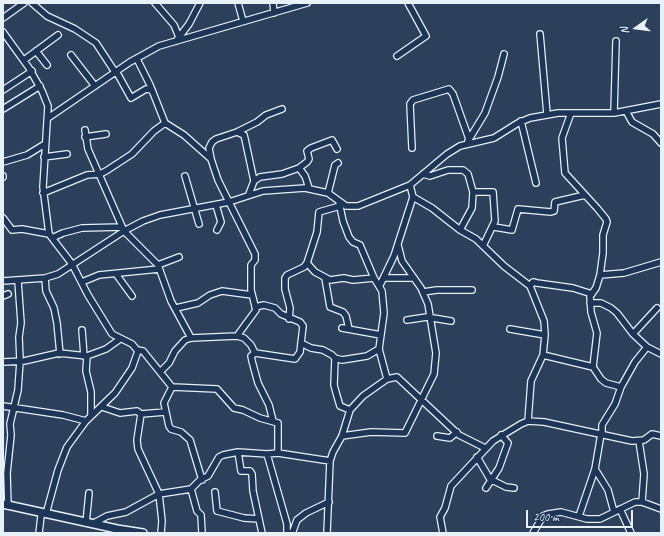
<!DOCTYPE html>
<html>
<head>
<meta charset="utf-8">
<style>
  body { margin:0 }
  #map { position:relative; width:664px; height:536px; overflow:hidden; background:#2c405c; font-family:Caveat,sans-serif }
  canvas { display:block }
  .frame { position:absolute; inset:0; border:4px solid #e8f1f8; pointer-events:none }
  .north { position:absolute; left:616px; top:8px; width:40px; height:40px; -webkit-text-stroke:3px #1d3557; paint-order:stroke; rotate:256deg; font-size:11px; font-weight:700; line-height:16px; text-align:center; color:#e8f1f8 }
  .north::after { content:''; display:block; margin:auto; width:14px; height:18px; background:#e8f1f8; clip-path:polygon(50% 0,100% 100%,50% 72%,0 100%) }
  .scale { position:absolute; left:526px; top:510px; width:107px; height:18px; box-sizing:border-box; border:2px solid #e8f1f8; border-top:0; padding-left:5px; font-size:12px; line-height:14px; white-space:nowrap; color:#e8f1f8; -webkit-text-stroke:3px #1d3557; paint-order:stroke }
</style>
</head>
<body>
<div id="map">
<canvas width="664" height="536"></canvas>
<div class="frame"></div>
<div class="north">N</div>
<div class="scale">200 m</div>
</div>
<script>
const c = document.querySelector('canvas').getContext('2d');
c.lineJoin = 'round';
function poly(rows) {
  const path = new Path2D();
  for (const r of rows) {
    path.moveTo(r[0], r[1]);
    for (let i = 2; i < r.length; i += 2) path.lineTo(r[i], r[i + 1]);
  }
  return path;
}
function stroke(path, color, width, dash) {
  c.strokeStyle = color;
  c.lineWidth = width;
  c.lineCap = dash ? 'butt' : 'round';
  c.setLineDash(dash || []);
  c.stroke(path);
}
const minor = poly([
  [32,3,47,16,75,29,96,43,115,72],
  [155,3,174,25,179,37],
  [238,3,243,21],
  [273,3,274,13],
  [3,18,24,3],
  [3,32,29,68,42,91,48,106,43,187,49,234,72,264,88,295,112,334,132,344,138,351,132,368,115,393,86,421,67,447,58,470,46,514],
  [540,34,547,114],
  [176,41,189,24,200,3],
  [36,51,47,65],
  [71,55,95,86],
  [397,56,426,36,408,3],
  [137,59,150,85,165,123,184,135,211,159],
  [24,60,58,35],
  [116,71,131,98,146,89,152,90],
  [3,90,32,71],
  [3,109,40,86],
  [626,111,632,122,653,134,661,143],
  [571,113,562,138,565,173,597,208,606,219,607,222,603,235,603,253,600,275,596,288,590,296,591,312,597,333,593,367,601,379,606,383,621,387],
  [614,113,616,41],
  [48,118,130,62,159,46,307,3],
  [521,121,536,183],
  [85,130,88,149,124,231,158,265,171,301,191,338],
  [237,132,244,135,245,139,254,181],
  [85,137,106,134],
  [468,141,485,113,498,77,504,54],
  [412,148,410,104,413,100,449,89,453,94,469,139],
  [44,157,67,154],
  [3,162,27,155,45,144],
  [299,168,305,176,309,188],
  [423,174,430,176,448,170,463,170,468,174,473,192],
  [3,176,3,177],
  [185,176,199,224],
  [43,193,87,175,100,174,106,171,132,154,154,131,165,123],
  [328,193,335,165,338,163],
  [249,194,254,181,260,177,282,174,299,168,307,162,309,159,307,151,311,148,332,140,337,149],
  [413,197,432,208,460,230,476,239,504,266,530,286,544,321,545,335,543,355,531,381,528,421],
  [339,202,343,221,349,237,353,242,360,245,374,278,382,291,384,313,379,349,387,379],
  [216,205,221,222,217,230],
  [3,218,12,230,22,229,49,234],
  [494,227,512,230,518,209,551,212,554,211,555,202,585,195],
  [460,230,472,208,473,192,493,192,495,221,483,246],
  [52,238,63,233,82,228,122,227],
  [307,263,315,272,330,280,344,278,353,280,374,278],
  [158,265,179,257],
  [116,274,132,296],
  [600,275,624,273,661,262],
  [45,278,46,291,54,308,57,323,60,354],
  [325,278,330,307,343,312,346,316,349,329],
  [384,278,414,278],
  [3,281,45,278,58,274,124,231,143,221,160,215,229,202,263,191,305,188,328,193,346,206,358,206,410,185,447,154,460,146,494,138,518,123,530,118,558,113,614,113,661,104],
  [82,282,99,275,159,269],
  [380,285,394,256,413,197,410,185],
  [530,286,533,282,537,283,573,288,592,294],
  [423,292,437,290,472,290],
  [3,296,8,294],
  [590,303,601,303,611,308,617,313,633,334,647,347,661,354],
  [176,308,198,303,210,295,222,291,252,295],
  [289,319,290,308,285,289,285,278,287,275,304,267,307,263,317,232,319,212,340,206],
  [407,320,427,317,451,321],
  [342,328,381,335],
  [510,329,545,335],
  [82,330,84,356],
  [633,334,657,308],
  [237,336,256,310,251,290,251,265,255,260,255,254,218,180,211,159,209,148,212,142,216,139,237,132,257,122,266,115,282,109],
  [301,343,311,348,323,350,332,355,335,358,342,360,367,356,379,349],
  [137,350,143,351,172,387,164,403,169,426,171,429,181,432,190,440,202,480],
  [255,353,295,359,300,352,303,326,300,322,281,314,275,308,264,305,255,307],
  [255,353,251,356,252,361,258,383,269,405,273,421],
  [543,355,593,367],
  [87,356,86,371,91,392,91,416],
  [335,358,334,385,337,396,340,406,350,410],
  [3,362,24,361,59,353,87,356,106,349,120,339],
  [160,372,169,363,175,351,185,340,191,338,237,336,244,338,251,345,255,353],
  [172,387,217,389,234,408,243,410,260,418,278,423,278,453],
  [3,406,63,415,86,421],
  [102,407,120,413,137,411,141,414,165,412],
  [141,414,137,440,138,449,159,494,162,521,161,533],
  [602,434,602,425,615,404,621,387,635,362,647,347],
  [342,436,371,432,405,433,434,374,436,353,428,304,421,288,402,261,398,245],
  [437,436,450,438,457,432],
  [639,441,644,474,642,502],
  [238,452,241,471,250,471,252,474,253,491,262,533],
  [267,454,287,524,287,533],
  [477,457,490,479,506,487,514,488],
  [595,469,608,490,614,512],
  [486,488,499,468,508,443,501,435],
  [191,489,197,511,201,515,202,533],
  [215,492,217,511,244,518,259,519],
  [8,506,7,473,11,435,10,424,18,390,20,361,19,337,21,323,18,281],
  [620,509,631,533],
  [579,516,595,469,601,434],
  [86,523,89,493],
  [92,524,107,516,126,512,159,494,191,489,200,480,208,476,219,457,223,455,238,452,267,454,278,453,330,461],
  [39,533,41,516],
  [290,533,293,531,297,520,306,513,329,502],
  [327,533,330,461,333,452,342,436,350,410,363,396,387,379,397,377,459,435,485,448],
  [443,533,440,517,445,508,451,486,493,441,521,424,528,421,544,422,632,441,644,440,652,434,661,436],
  [533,533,543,516,548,514,561,512,587,519,600,519,635,502,642,502,661,509]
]);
const major = poly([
  [3,504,117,529,143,533]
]);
stroke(minor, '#e8f1f8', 8);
stroke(major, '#e8f1f8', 10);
stroke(minor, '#1d3557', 5.5);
stroke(major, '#1d3557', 7);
</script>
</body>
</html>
